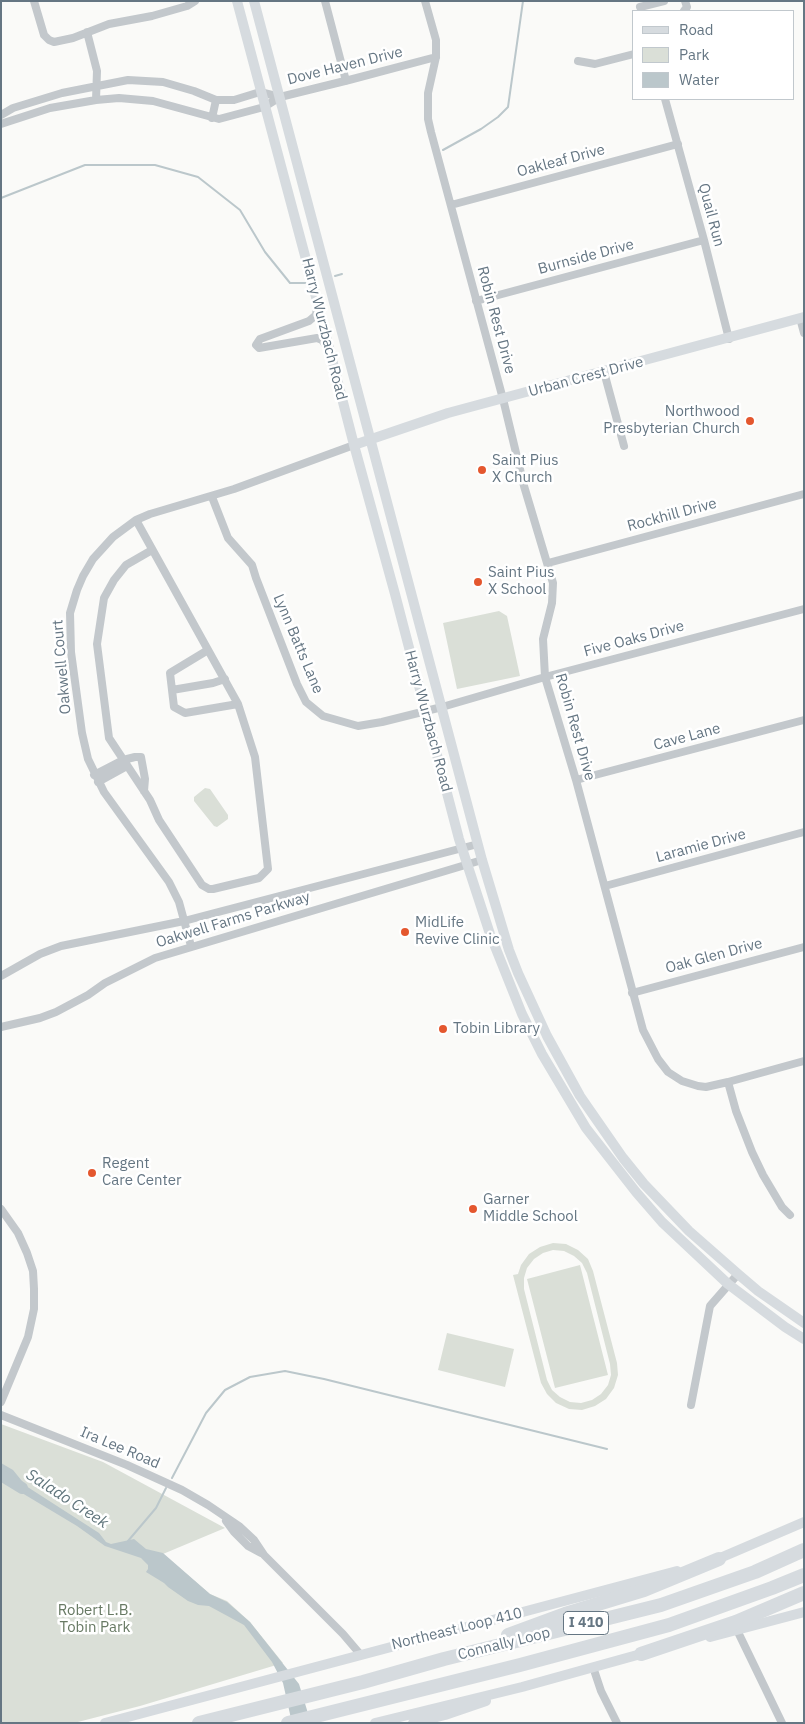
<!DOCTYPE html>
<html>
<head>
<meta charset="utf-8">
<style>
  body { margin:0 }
  #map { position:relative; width:805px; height:1724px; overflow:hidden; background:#fafaf8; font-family:"IBM Plex Sans",sans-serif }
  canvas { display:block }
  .frame { position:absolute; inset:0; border:2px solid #657683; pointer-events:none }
  .legend { position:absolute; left:632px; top:10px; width:162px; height:90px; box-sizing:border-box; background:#fff; border:1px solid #c1c8cd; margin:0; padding:6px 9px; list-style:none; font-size:15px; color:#657683 }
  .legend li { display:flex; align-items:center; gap:10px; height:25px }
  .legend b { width:25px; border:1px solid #c1c8cd }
</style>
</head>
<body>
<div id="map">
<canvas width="805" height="1724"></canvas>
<div class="frame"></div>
<ul class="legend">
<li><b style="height:6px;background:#d6dbdf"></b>Road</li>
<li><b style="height:14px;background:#dadfd7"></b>Park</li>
<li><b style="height:14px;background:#bbc7cb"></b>Water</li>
</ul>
</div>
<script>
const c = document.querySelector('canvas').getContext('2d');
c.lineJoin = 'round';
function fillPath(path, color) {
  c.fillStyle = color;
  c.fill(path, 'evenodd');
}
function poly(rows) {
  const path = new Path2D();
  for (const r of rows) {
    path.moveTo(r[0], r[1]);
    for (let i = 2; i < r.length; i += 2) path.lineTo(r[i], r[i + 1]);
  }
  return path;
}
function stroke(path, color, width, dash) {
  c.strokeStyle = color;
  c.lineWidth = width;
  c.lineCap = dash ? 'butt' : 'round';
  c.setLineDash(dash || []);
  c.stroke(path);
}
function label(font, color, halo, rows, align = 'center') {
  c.font = font + ' "IBM Plex Sans",sans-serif';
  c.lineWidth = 5;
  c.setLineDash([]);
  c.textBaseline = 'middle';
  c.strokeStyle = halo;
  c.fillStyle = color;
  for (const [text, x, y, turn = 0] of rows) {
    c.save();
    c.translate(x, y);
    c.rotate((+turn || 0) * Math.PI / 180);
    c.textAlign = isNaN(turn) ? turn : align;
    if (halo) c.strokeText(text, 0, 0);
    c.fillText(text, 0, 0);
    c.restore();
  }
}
const green = poly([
  [499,611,507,616,520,676,457,689,443,623],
  [205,788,210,789,228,815,228,819,217,827,214,826,194,801,194,797],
  [553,1243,566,1244,578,1250,588,1259,593,1271,617,1363,618,1375,614,1388,606,1399,595,1406,582,1410,569,1409,556,1403,547,1394,541,1383,513,1275,518,1274,521,1265,529,1254,540,1247],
  [553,1250,564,1251,574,1256,582,1263,587,1273,610,1364,611,1375,608,1385,601,1394,592,1400,581,1403,570,1402,560,1397,552,1390,547,1380,524,1289,524,1278,527,1268,534,1259,543,1253],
  [580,1265,608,1375,555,1388,527,1279],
  [447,1333,514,1349,505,1387,438,1370],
  [1,1424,103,1462,225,1528,163,1554,210,1594,227,1601,250,1622,283,1663,140,1706,74,1723,1,1723]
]);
const water = poly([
  [1,1463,13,1470,26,1486,99,1533,106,1542,111,1544,134,1539,146,1549,163,1553,210,1594,227,1602,250,1622,299,1684,311,1723,292,1723,283,1683,272,1662,244,1625,209,1606,198,1605,188,1601,168,1587,164,1583,146,1572,148,1569,148,1565,141,1558,105,1546,77,1526,22,1493,1,1473]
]);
const stream = poly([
  [443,150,481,129,498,117,508,107,523,1],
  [1,198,85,165,155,165,198,177,240,210,265,252,290,283,307,283],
  [335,276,342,274],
  [172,1478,206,1413,225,1390,250,1377,285,1371,324,1379,607,1449],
  [128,1541,156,1508,166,1488]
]);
const river = poly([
  [1,1475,22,1488]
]);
const street = poly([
  [34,1,44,35,49,40,54,42,73,38,109,24,152,16,187,6,195,1],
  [325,1,346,81],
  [425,1,436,40,436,57,428,93,428,119,431,132,503,399,524,486,553,583,552,603,543,639,545,677,576,780,643,1030,658,1059,668,1072,682,1081,698,1086,706,1087,728,1082,804,1061],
  [640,7,664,1],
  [684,11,687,7,685,1],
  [87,32,97,71,96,100],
  [578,61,595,64,634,54],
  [665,99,704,240,729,339],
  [1,115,13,108,62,93,128,80,163,82,194,91,216,100,234,100,260,92,280,97],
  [212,118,216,100],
  [1,124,50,108,96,100,119,98,153,101,219,119,264,107,280,97,349,80,436,57],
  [451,205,678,144],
  [476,301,704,240],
  [317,307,316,315,309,321,260,339,256,345,259,348,317,338,322,340,328,348],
  [800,318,804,333],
  [604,372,624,446],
  [212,497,228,538,252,565,256,578,297,684,306,702,323,716,358,726,382,722,442,707,545,677,804,609],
  [136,520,238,704,255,757,268,869,259,878,213,889,209,889,202,885,159,820,150,800,109,738,97,644,104,598,114,580,126,565,152,550],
  [548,563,804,494],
  [208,650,170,673,174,707,185,713,238,704],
  [172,690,213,683,225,679],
  [94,775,123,760,135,757,141,757,145,779,144,791],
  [576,780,804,720],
  [98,782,127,766],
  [605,886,804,832],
  [191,946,179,902,169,882,104,792,88,759,82,733,71,652,70,613,77,590,83,576,93,559,113,537,136,520,150,514,234,489,354,445],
  [1,976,40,954,61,946,184,921,478,844],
  [632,993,804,947],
  [1,1027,40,1018,56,1012,88,995,105,983,155,958,482,860],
  [728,1082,736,1111,752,1152,763,1175,782,1207,790,1215],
  [1,1209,18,1233,27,1253,33,1271,34,1289,34,1309,28,1337,1,1402],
  [691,1405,710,1306,738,1274],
  [1,1415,127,1465,182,1490,208,1505,239,1526,254,1540,264,1555,343,1634,360,1654],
  [226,1521,234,1532,248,1546,261,1553],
  [737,1630,782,1723],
  [593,1667,601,1691,617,1723]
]);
const secondary = poly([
  [237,1,316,297,354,445,395,594,459,839,490,934,522,1014,542,1054,586,1128,636,1192,662,1222,728,1284,785,1327,804,1339],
  [254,1,482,860,509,950,518,973,547,1036,580,1096,623,1158,644,1184,689,1231,738,1274,758,1291,804,1323],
  [354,445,448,413,804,317],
  [713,1561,804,1522],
  [710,1637,804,1612],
  [105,1723,677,1571],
  [375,1723,522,1687,648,1652],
  [413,1723,445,1715,486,1701]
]);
const highway = poly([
  [508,1635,565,1614,644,1590,719,1559],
  [641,1654,736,1622,804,1593],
  [199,1723,363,1682,444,1659,661,1605,755,1572,804,1550],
  [288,1723,520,1665,669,1625,772,1588,804,1575]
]);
const markers = [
  [750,421,5,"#e4572e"],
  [482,470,5,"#e4572e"],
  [478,582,5,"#e4572e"],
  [405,932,5,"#e4572e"],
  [443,1029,5,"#e4572e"],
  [92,1173,5,"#e4572e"],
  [473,1209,5,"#e4572e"]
];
const shields = [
  [586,1623,45]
];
const shieldNames = [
  ["I 410",586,1623]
];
const streetNames = [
  ["Dove Haven Drive",345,66,-14],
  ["Oakleaf Drive",561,161,-15],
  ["Quail Run",711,215,75],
  ["Burnside Drive",586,257,-15],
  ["Robin Rest Drive",496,320,75],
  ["Harry Wurzbach Road",324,329,76],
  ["Urban Crest Drive",586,377,-15],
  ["Rockhill Drive",672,515,-15],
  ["Five Oaks Drive",634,639,-15],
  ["Lynn Batts Lane",298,644,67],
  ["Oakwell Court",62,667,-95],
  ["Harry Wurzbach Road",428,721,75],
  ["Robin Rest Drive",575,727,74],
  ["Cave Lane",687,737,-15],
  ["Laramie Drive",701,846,-15],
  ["Oakwell Farms Parkway",233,920,-17],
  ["Oak Glen Drive",714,956,-15],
  ["Ira Lee Road",120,1448,23],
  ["Northeast Loop 410",457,1629,-14],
  ["Connally Loop",504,1644,-14]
];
const poiNames = [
  ["Northwood",740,412,"right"],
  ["Presbyterian Church",740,429,"right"],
  ["Saint Pius",492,461],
  ["X Church",492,478],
  ["Saint Pius",488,573],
  ["X School",488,590],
  ["MidLife",415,923],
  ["Revive Clinic",415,940],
  ["Tobin Library",453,1029],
  ["Regent",102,1164],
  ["Care Center",102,1181],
  ["Garner",483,1200],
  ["Middle School",483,1217]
];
const parkNames = [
  ["Robert L.B.",95,1611],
  ["Tobin Park",95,1628]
];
const waterNames = [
  ["Salado Creek",67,1499,33]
];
fillPath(green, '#dadfd7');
fillPath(water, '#bbc7cb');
stroke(stream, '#bbc7cb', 2);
stroke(river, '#bbc7cb', 12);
stroke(street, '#c3c8cc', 8);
stroke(secondary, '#d6dbdf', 10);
stroke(highway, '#d6dbdf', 14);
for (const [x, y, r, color] of markers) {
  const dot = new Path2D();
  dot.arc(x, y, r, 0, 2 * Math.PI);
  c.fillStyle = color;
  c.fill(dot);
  stroke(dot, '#fff', 2);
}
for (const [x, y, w] of shields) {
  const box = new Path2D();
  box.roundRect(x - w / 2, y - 11.5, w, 23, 4);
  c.fillStyle = '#fff';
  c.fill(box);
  stroke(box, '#657683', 1);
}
label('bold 14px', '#657683', null, shieldNames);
label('15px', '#657683', '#fff', streetNames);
label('15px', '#657683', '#fff', poiNames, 'left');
label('15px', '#687a64', '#fff', parkNames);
label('italic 16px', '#60757c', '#fff', waterNames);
</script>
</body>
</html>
